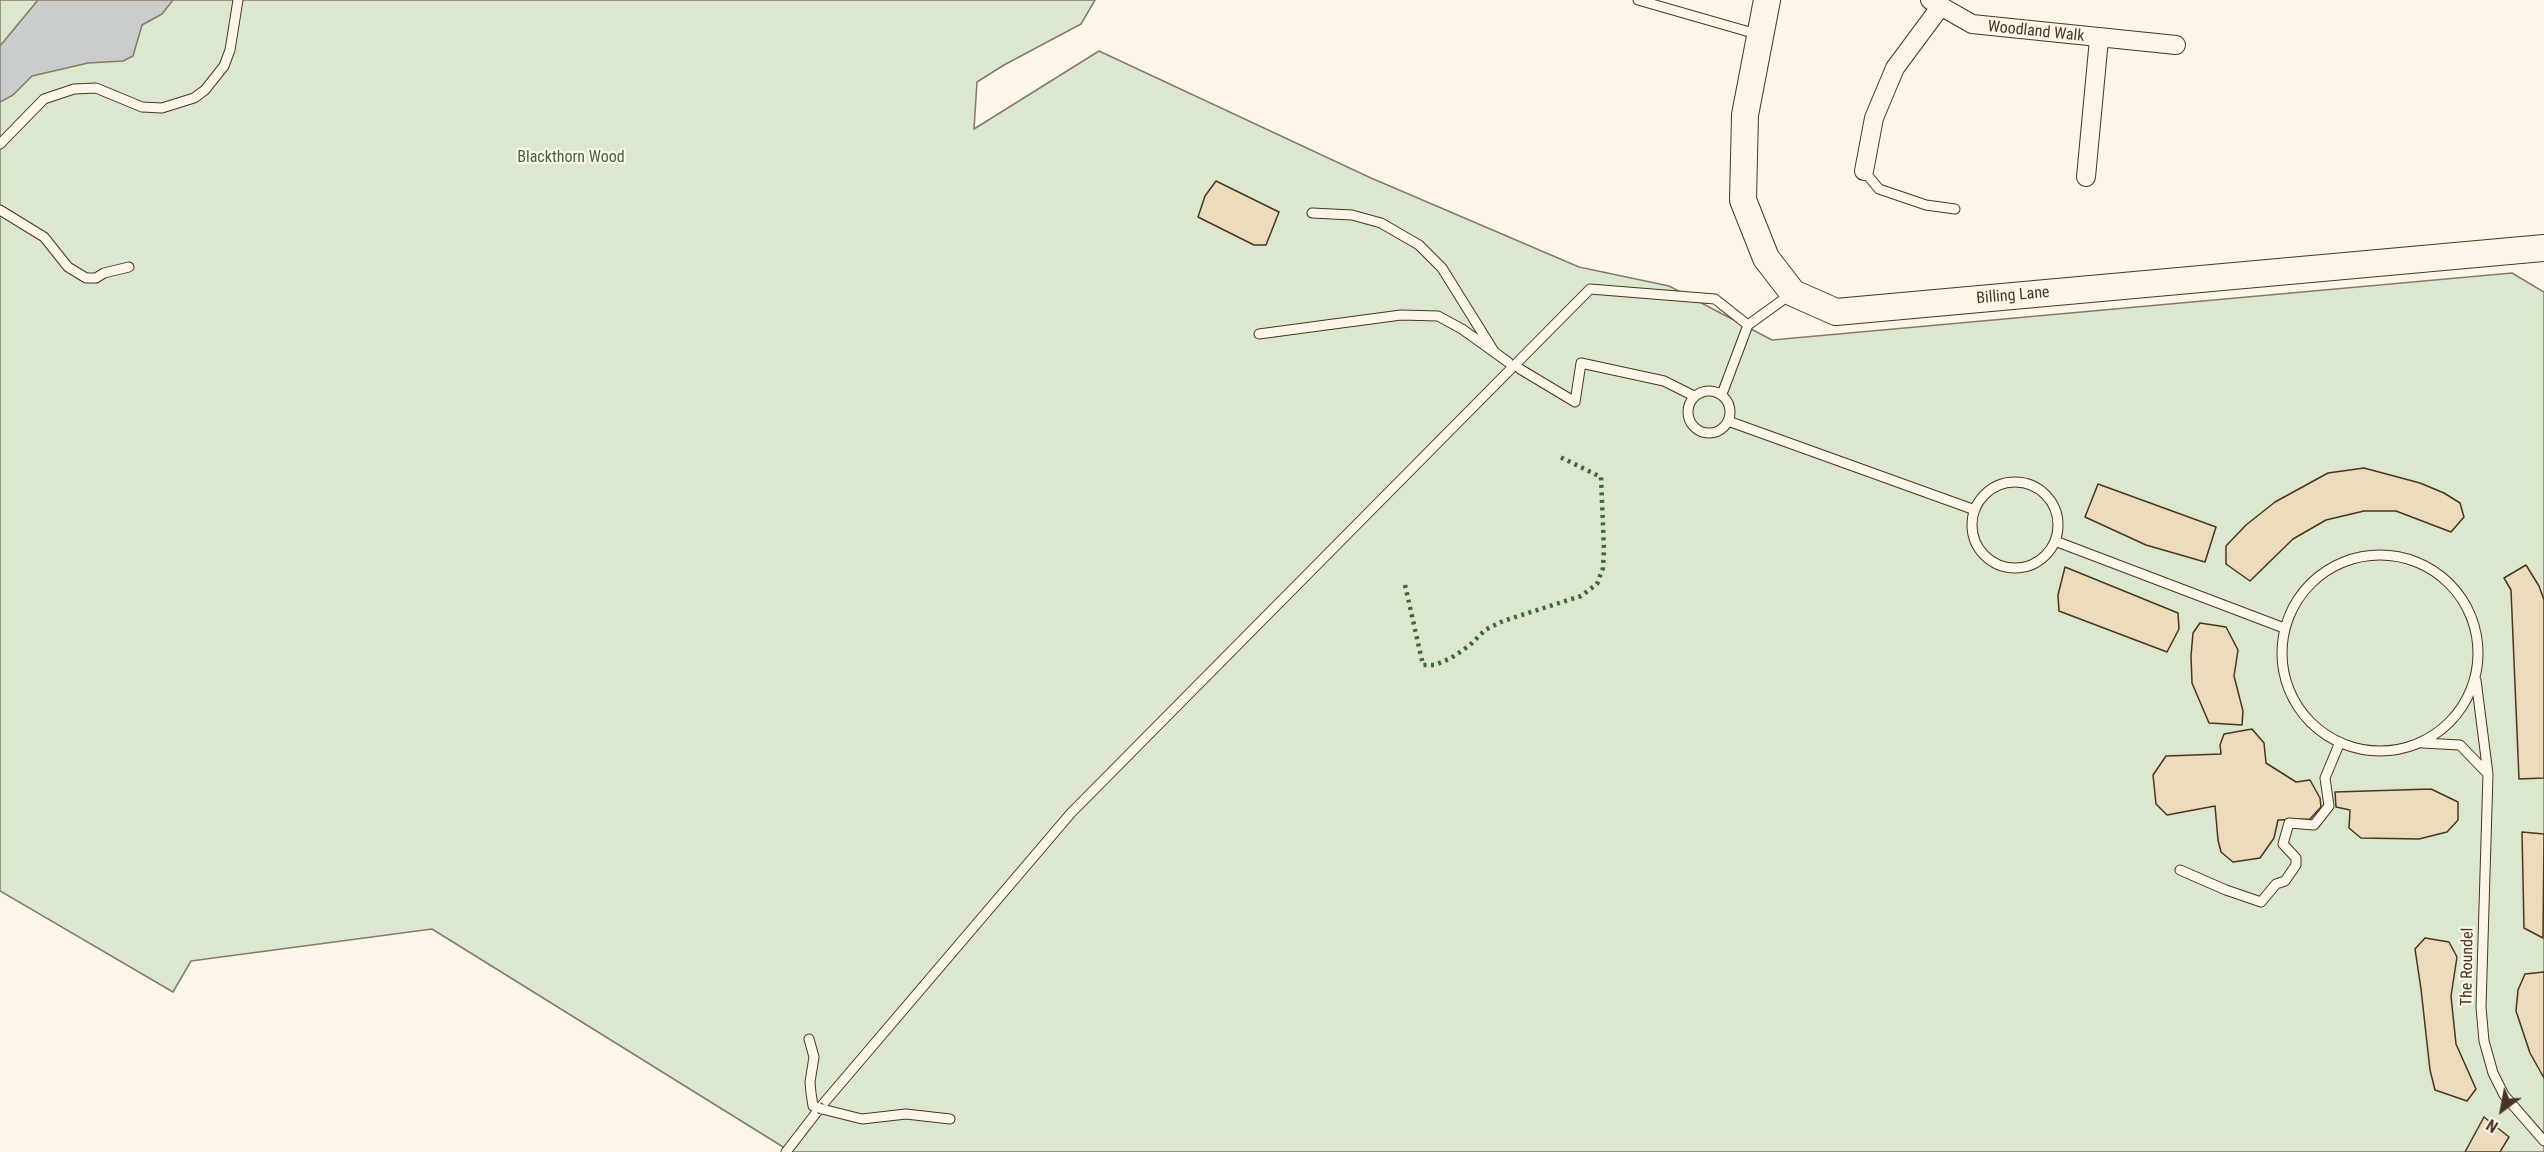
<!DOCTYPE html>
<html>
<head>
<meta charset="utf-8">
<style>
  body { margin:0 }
  #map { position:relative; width:2544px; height:1152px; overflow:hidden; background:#fbf6e9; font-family:"Roboto Condensed",sans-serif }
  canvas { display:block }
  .north { position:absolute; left:2472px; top:1080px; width:60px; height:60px; -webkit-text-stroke:4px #fbf6e9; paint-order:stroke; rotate:212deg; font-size:16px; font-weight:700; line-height:24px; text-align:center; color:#4a3520 }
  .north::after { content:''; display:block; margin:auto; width:21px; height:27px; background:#4a3520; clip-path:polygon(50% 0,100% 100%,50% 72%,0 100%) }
</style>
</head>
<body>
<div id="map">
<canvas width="2544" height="1152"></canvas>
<div class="north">N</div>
</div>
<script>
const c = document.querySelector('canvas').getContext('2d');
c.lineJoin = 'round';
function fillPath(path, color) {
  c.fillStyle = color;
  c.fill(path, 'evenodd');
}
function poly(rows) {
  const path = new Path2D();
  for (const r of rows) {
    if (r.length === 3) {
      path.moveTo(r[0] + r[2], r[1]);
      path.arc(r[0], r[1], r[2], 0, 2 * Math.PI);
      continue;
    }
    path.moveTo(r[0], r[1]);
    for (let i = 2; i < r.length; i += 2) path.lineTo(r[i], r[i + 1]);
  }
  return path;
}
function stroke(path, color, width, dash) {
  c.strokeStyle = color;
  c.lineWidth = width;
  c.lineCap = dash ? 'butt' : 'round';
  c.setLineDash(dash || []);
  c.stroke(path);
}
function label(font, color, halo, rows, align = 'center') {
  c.font = font + ' "Roboto Condensed",sans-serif';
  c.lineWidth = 4.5;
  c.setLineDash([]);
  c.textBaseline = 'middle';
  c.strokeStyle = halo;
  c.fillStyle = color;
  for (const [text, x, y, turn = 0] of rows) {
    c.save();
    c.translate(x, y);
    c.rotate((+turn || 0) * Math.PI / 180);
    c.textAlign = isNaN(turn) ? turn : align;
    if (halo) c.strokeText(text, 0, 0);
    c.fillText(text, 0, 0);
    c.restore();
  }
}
const green = poly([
  [0,0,1095,0,1081,24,1004,65,977,82,974,129,1099,51,1371,178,1579,267,1669,286,1772,340,2512,273,2544,292,2544,1152,787,1152,788,1150,432,929,191,961,173,992,0,891,0,0]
]);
const water = poly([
  [38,0,173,0,162,14,142,25,133,56,123,61,88,63,32,76,13,95,0,102,0,46,38,0]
]);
const building = poly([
  [1216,181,1279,212,1266,245,1254,245,1198,217,1205,196,1216,181],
  [2364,468,2420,483,2444,493,2460,503,2464,517,2451,532,2396,511,2364,511,2326,520,2293,539,2250,581,2226,564,2226,546,2246,525,2275,502,2328,473,2364,468],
  [2098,484,2216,527,2205,562,2146,545,2085,517,2098,484],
  [2526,565,2539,586,2544,600,2544,778,2519,779,2511,590,2504,578,2526,565],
  [2065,567,2178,613,2179,629,2167,652,2059,611,2058,595,2065,567],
  [2200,623,2226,627,2238,650,2234,676,2243,711,2242,725,2209,723,2192,683,2191,656,2193,633,2200,623],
  [2252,729,2264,743,2266,763,2296,782,2310,780,2320,798,2321,807,2310,819,2278,820,2274,838,2260,858,2233,862,2221,852,2218,840,2215,806,2167,815,2156,804,2153,775,2166,756,2221,754,2220,745,2224,734,2252,729],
  [2431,789,2458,802,2458,820,2447,832,2419,839,2361,838,2349,828,2350,810,2336,807,2335,792,2431,789],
  [2522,832,2544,834,2543,938,2524,928,2522,832],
  [2425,938,2449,942,2457,957,2451,996,2456,1044,2476,1089,2467,1101,2435,1090,2430,1070,2421,989,2415,949,2425,938],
  [2544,972,2544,1078,2530,1053,2516,1011,2518,990,2525,974,2544,972],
  [2484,1117,2509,1137,2500,1152,2465,1152,2484,1117]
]);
const lane = poly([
  [1638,0,1760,35],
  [0,144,44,99,74,89,96,88,142,107,162,108,194,98,205,90,224,66,230,50,238,0],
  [1864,171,1879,189,1926,205,1955,209],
  [0,210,44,237,68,267,86,278,96,278,104,273,129,267],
  [1312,213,1352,215,1381,223,1419,245,1442,268,1493,350],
  [1259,334,1401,315,1438,316,1462,329,1508,362],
  [1520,369,1575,402,1581,363,1664,381,1694,396],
  [1709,412,21],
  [1722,394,1748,325,1791,294],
  [1728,421,1975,510],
  [2015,525,43],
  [2055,541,2284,628],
  [2380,653,98],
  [2476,680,2488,774,2481,1007,2484,1041,2493,1073,2504,1095,2544,1141],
  [2422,743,2460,745,2488,774],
  [2180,870,2226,890,2261,902,2276,884,2285,881,2296,865,2296,858,2283,844,2289,823,2314,825,2329,806,2325,778,2340,742],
  [809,1039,814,1057,810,1082,811,1093,813,1106,819,1108],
  [822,1109,862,1119,906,1114,950,1119],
  [786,1152,823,1104,1071,813,1590,289,1715,299,1748,325]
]);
const street = poly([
  [1930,0,1972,24,2176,45],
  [1864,171,1874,118,1895,68,1941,6],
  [2086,177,2099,39]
]);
const secondary = poly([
  [1767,0,1745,115,1743,200,1766,258,1793,293,1836,312,2544,248]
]);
const laneBridge = poly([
  [819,1108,822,1109]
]);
const hedge = poly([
  [1405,585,1423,665,1435,665,1451,658,1469,646,1485,630,1503,621,1581,596,1597,584,1603,568,1604,550,1601,477,1560,457]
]);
const streetNames = [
  ["Woodland Walk",2036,32,6],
  ["Billing Lane",2013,296,-5],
  ["The Roundel",2468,967,-89]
];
const parkNames = [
  ["Blackthorn Wood",571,158]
];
fillPath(green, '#dce7d0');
stroke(green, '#887966', 1.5);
fillPath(water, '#c9cecd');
stroke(water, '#887966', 1.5);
fillPath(building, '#ecdcbc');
stroke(building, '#4a3520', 1.5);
stroke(lane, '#4a3520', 11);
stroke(street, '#4a3520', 20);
stroke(secondary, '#4a3520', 28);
stroke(lane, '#fbf6e9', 9);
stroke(street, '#fbf6e9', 18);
stroke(secondary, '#fbf6e9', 26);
stroke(laneBridge, '#4a3520', 11, []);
stroke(laneBridge, '#fbf6e9', 9);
stroke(hedge, '#436837', 4.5, [3, 4.5]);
label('16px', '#4a3520', '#fbf6e9', streetNames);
label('16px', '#436837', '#fbf6e9', parkNames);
</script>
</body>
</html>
